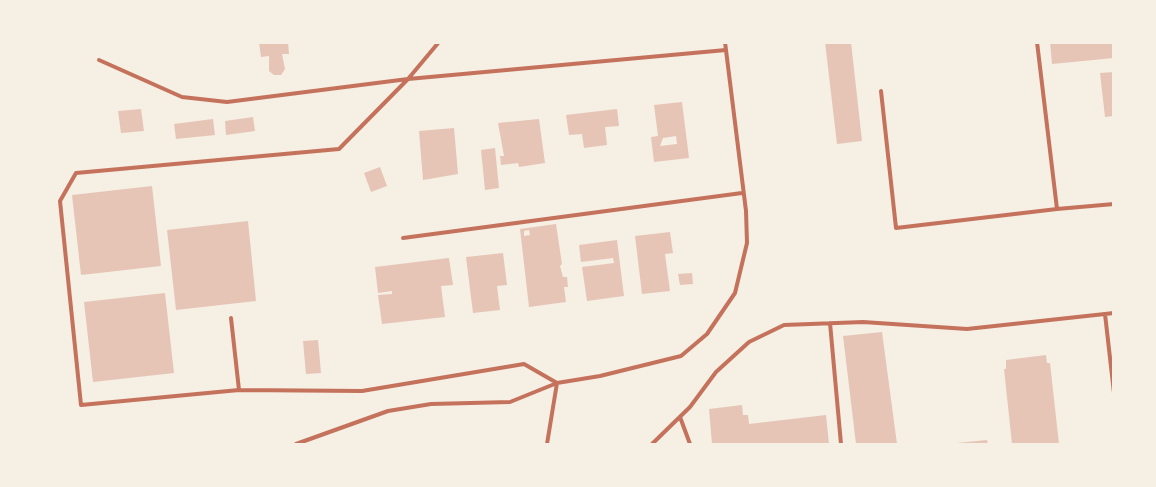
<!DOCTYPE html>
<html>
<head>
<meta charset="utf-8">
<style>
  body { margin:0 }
  #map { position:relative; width:1156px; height:487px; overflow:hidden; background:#f6efe4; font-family:Merriweather,serif }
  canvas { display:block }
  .frame { position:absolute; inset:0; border:44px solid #f6efe4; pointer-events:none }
</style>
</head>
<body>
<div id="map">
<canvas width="1156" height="487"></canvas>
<div class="frame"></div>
</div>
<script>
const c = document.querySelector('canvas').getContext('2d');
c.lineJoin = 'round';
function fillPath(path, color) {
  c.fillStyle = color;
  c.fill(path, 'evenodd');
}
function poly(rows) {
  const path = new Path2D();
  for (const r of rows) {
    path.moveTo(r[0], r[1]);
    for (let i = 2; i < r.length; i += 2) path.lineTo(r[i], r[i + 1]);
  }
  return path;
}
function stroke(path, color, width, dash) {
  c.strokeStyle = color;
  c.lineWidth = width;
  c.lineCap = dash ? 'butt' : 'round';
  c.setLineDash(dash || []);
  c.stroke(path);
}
const building = poly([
  [259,42,288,42,289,54,282,54,285,69,281,75,274,75,269,71,269,56,261,57],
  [825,42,851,42,862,141,837,144],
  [1050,42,1114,42,1114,58,1052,64],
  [1114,72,1114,116,1105,117,1100,73],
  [682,102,689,158,654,162,651,137,658,136,654,105],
  [676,136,677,144,660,146,663,138],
  [141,109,144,131,121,133,118,111],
  [617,109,619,126,605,127,607,145,584,148,582,134,569,135,566,115],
  [253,117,255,131,226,135,225,121],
  [213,119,215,135,176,139,174,124],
  [539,119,545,163,519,167,518,163,501,165,500,156,504,156,498,123],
  [454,128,458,174,423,180,419,131],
  [495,148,499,188,485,190,481,150],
  [380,167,387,186,371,192,364,173],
  [152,186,161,266,81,275,72,195],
  [248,221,256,301,176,310,167,230],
  [556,224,562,264,560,266,563,277,567,277,568,287,564,287,566,302,529,307,520,229],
  [529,230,530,235,524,236,524,231],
  [670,232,673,253,665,254,670,291,642,294,635,236],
  [617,240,624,296,587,301,582,267,614,263,613,258,581,262,579,245],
  [503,253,507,285,497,286,500,310,473,313,466,257],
  [449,258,453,285,441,286,445,317,382,324,378,295,392,294,392,291,378,293,375,267],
  [692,273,693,284,680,285,678,274],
  [165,293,174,373,93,382,84,302],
  [882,332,897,444,856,444,843,336],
  [318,340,321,373,306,374,303,341],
  [1046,355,1047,363,1050,363,1059,444,1012,444,1004,369,1006,369,1006,360],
  [742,405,743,415,748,415,749,424,826,415,829,444,712,444,709,409],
  [987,440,988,444,957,444,957,443]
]);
const service = poly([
  [439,42,408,79,339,149,76,173,60,201,81,405,239,390,362,391,524,364,557,383],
  [1037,42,1057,209,1114,204],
  [99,60,182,97,227,102,408,79,726,50],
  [881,91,896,228,1057,209],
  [403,238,742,193],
  [1105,314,1114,393],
  [231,318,239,390],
  [830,323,841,444],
  [680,417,690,444],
  [296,444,388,411,431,404,510,402,557,383,600,376,681,356,707,334,735,293,747,243,746,211,725,42],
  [547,444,557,383],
  [652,444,690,407,716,372,749,342,784,325,863,322,967,329,1114,313]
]);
fillPath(building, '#e6c5b7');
stroke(service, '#c5725c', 4);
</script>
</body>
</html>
